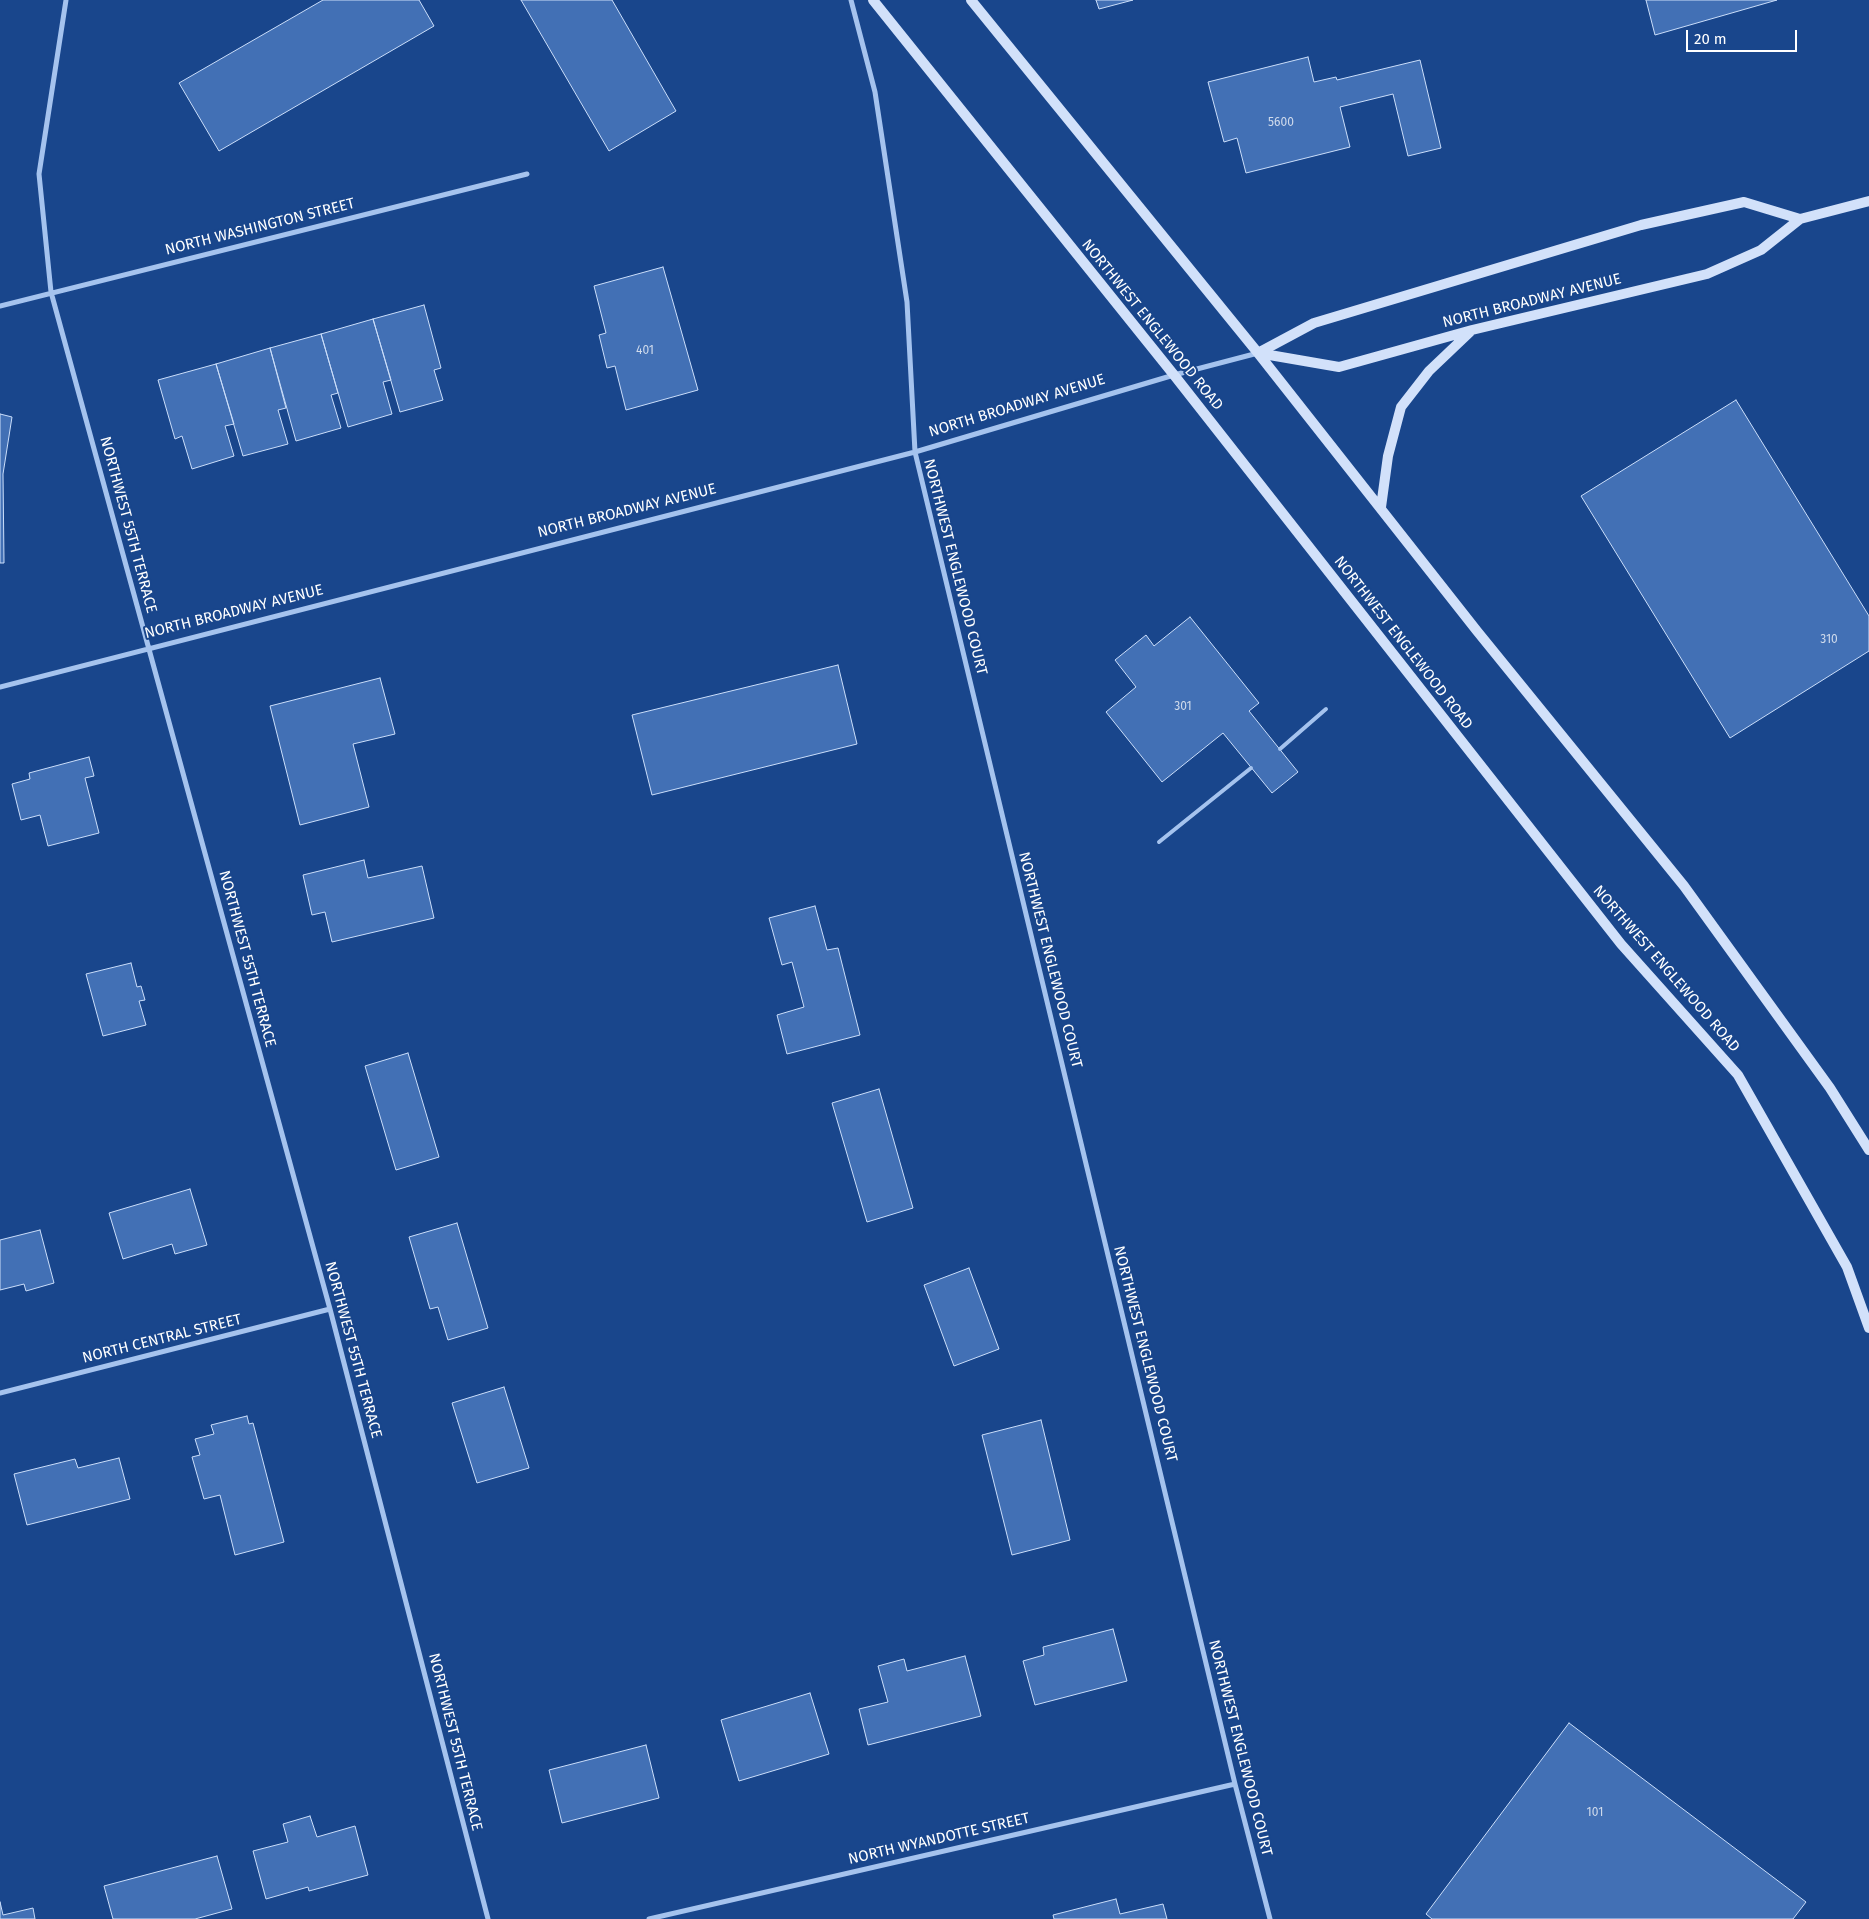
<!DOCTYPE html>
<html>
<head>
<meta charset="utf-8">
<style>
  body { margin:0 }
  #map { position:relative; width:1869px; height:1919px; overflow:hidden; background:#19468c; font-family:"Fira Sans",sans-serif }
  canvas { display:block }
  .scale { position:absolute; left:1686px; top:30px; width:111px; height:22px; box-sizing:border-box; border:2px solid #fff; border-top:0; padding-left:6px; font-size:15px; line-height:18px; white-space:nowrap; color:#fff; -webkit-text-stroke:4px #19468c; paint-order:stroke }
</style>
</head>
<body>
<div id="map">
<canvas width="1869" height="1919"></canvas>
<div class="scale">20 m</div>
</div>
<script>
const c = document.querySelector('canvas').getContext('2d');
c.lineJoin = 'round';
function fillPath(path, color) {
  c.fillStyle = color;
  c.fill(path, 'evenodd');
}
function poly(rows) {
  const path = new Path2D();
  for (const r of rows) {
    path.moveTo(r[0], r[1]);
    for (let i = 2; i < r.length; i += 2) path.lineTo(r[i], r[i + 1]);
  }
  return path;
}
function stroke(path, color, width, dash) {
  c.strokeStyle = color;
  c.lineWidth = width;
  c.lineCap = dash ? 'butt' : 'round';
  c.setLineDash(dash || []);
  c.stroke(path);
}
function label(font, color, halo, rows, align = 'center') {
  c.font = font + ' "Fira Sans",sans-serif';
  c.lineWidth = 4;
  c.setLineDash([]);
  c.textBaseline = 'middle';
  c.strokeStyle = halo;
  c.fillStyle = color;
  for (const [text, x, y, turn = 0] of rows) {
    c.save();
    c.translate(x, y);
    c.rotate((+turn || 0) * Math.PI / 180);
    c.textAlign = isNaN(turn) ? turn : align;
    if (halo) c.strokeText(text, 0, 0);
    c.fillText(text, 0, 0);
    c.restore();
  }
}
const building = poly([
  [323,0,419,0,434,26,219,151,179,83,323,0],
  [521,0,612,0,676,111,609,151,521,0],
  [1096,0,1133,0,1099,9,1096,0],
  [1646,0,1777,0,1655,35,1646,0],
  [1308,57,1314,82,1336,77,1337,80,1420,60,1441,148,1408,156,1393,94,1340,107,1350,147,1246,173,1237,138,1224,142,1208,82,1308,57],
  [663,267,698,390,626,410,615,366,607,368,599,335,606,333,594,286,663,267],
  [424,305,441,368,434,370,443,400,400,412,373,319,424,305],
  [373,319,391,380,383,382,392,414,348,427,321,334,373,319],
  [321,334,338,393,331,395,341,428,296,441,270,348,321,334],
  [270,348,286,408,278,410,288,444,243,456,216,364,270,348],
  [216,364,234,424,225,426,234,456,192,469,182,436,175,439,158,380,216,364],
  [1736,400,1869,616,1869,651,1730,738,1581,496,1736,400],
  [0,414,12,417,3,474,4,563,0,563,0,414],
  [1190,617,1259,703,1249,711,1298,772,1272,793,1223,733,1162,782,1106,712,1136,687,1115,660,1146,635,1154,646,1190,617],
  [838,665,857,744,652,795,632,715,838,665],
  [380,678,395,734,353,744,369,807,300,825,270,706,380,678],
  [89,757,94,776,85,778,99,833,48,846,40,815,21,820,12,784,30,779,29,773,89,757],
  [364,860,368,878,422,866,434,918,332,942,325,912,312,915,303,875,364,860],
  [815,906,827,950,838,948,860,1035,787,1054,777,1015,804,1007,792,962,782,965,769,918,815,906],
  [131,963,137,987,141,986,145,1000,139,1001,146,1025,103,1036,86,974,131,963],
  [408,1053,439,1157,396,1170,365,1066,408,1053],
  [879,1089,913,1208,867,1222,832,1103,879,1089],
  [190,1189,207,1245,175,1254,172,1244,123,1259,109,1213,190,1189],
  [457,1223,488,1328,448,1340,438,1307,430,1309,409,1237,457,1223],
  [40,1230,54,1283,26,1291,24,1284,0,1290,0,1240,40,1230],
  [969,1268,999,1349,954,1366,924,1285,969,1268],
  [504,1387,529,1468,477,1483,452,1403,504,1387],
  [247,1416,249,1424,253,1423,284,1542,235,1555,220,1495,204,1499,192,1457,200,1455,195,1439,214,1434,211,1425,247,1416],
  [1041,1420,1070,1540,1012,1555,982,1435,1041,1420],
  [119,1458,130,1499,27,1525,14,1474,75,1459,78,1468,119,1458],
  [1113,1629,1127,1681,1035,1705,1023,1661,1044,1655,1043,1647,1113,1629],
  [965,1656,981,1716,868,1745,859,1709,888,1702,878,1666,904,1659,907,1671,965,1656],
  [810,1693,829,1754,739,1781,721,1720,810,1693],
  [1569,1723,1806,1902,1793,1919,1432,1919,1426,1914,1569,1723],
  [646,1745,659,1798,562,1823,549,1770,646,1745],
  [310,1816,317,1837,355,1826,368,1875,309,1891,308,1887,266,1899,253,1851,288,1842,283,1824,310,1816],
  [217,1856,232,1909,195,1919,113,1919,104,1886,217,1856],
  [1116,1899,1120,1914,1163,1904,1167,1919,1054,1919,1053,1915,1116,1899],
  [0,1902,3,1915,33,1908,35,1919,0,1919,0,1902]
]);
const lane = poly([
  [1280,749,1326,709],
  [1159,842,1251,768]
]);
const street = poly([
  [66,0,39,174,51,292,330,1309,488,1919],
  [851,0,875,92,907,302,915,452,1235,1784,1270,1919],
  [0,306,527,174],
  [0,687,915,452,1174,375,1258,353],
  [0,1393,330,1309],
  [649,1919,1235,1784]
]);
const secondary = poly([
  [873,0,1174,375,1621,944,1738,1075,1847,1267,1869,1328],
  [971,0,1258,353,1477,631,1684,886,1830,1088,1869,1150],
  [1258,353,1339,367,1472,330,1707,274,1761,250,1800,219,1869,201],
  [1258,353,1314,323,1641,225,1744,202,1800,219],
  [1381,507,1388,456,1401,407,1429,371,1470,332]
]);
const numberNames = [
  ["5600",1281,123],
  ["401",645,351],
  ["310",1829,640],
  ["301",1183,707],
  ["101",1595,1813]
];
const streetNames = [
  ["NORTH WASHINGTON STREET",260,227,-14],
  ["NORTH BROADWAY AVENUE",1532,301,-14],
  ["NORTHWEST ENGLEWOOD ROAD",1152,325,51],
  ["NORTH BROADWAY AVENUE",1017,406,-17],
  ["NORTH BROADWAY AVENUE",627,511,-14],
  ["NORTHWEST 55TH TERRACE",128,525,75],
  ["NORTHWEST ENGLEWOOD COURT",955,567,76],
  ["NORTH BROADWAY AVENUE",234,612,-14],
  ["NORTHWEST ENGLEWOOD ROAD",1403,643,52],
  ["NORTHWEST 55TH TERRACE",247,959,75],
  ["NORTHWEST ENGLEWOOD COURT",1050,960,76],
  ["NORTHWEST ENGLEWOOD ROAD",1666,969,49],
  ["NORTH CENTRAL STREET",162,1339,-14],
  ["NORTHWEST 55TH TERRACE",353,1350,75],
  ["NORTHWEST ENGLEWOOD COURT",1145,1354,76],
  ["NORTHWEST 55TH TERRACE",455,1742,76],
  ["NORTHWEST ENGLEWOOD COURT",1240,1748,76],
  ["NORTH WYANDOTTE STREET",939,1839,-13]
];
fillPath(building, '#4270b5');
stroke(building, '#cbdefa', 1);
stroke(lane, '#a5c3ee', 4);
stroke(street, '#a5c3ee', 5);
stroke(secondary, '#d2e1fa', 10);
label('12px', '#d0dbec', null, numberNames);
label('15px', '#fff', '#19468c', streetNames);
</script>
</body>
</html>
